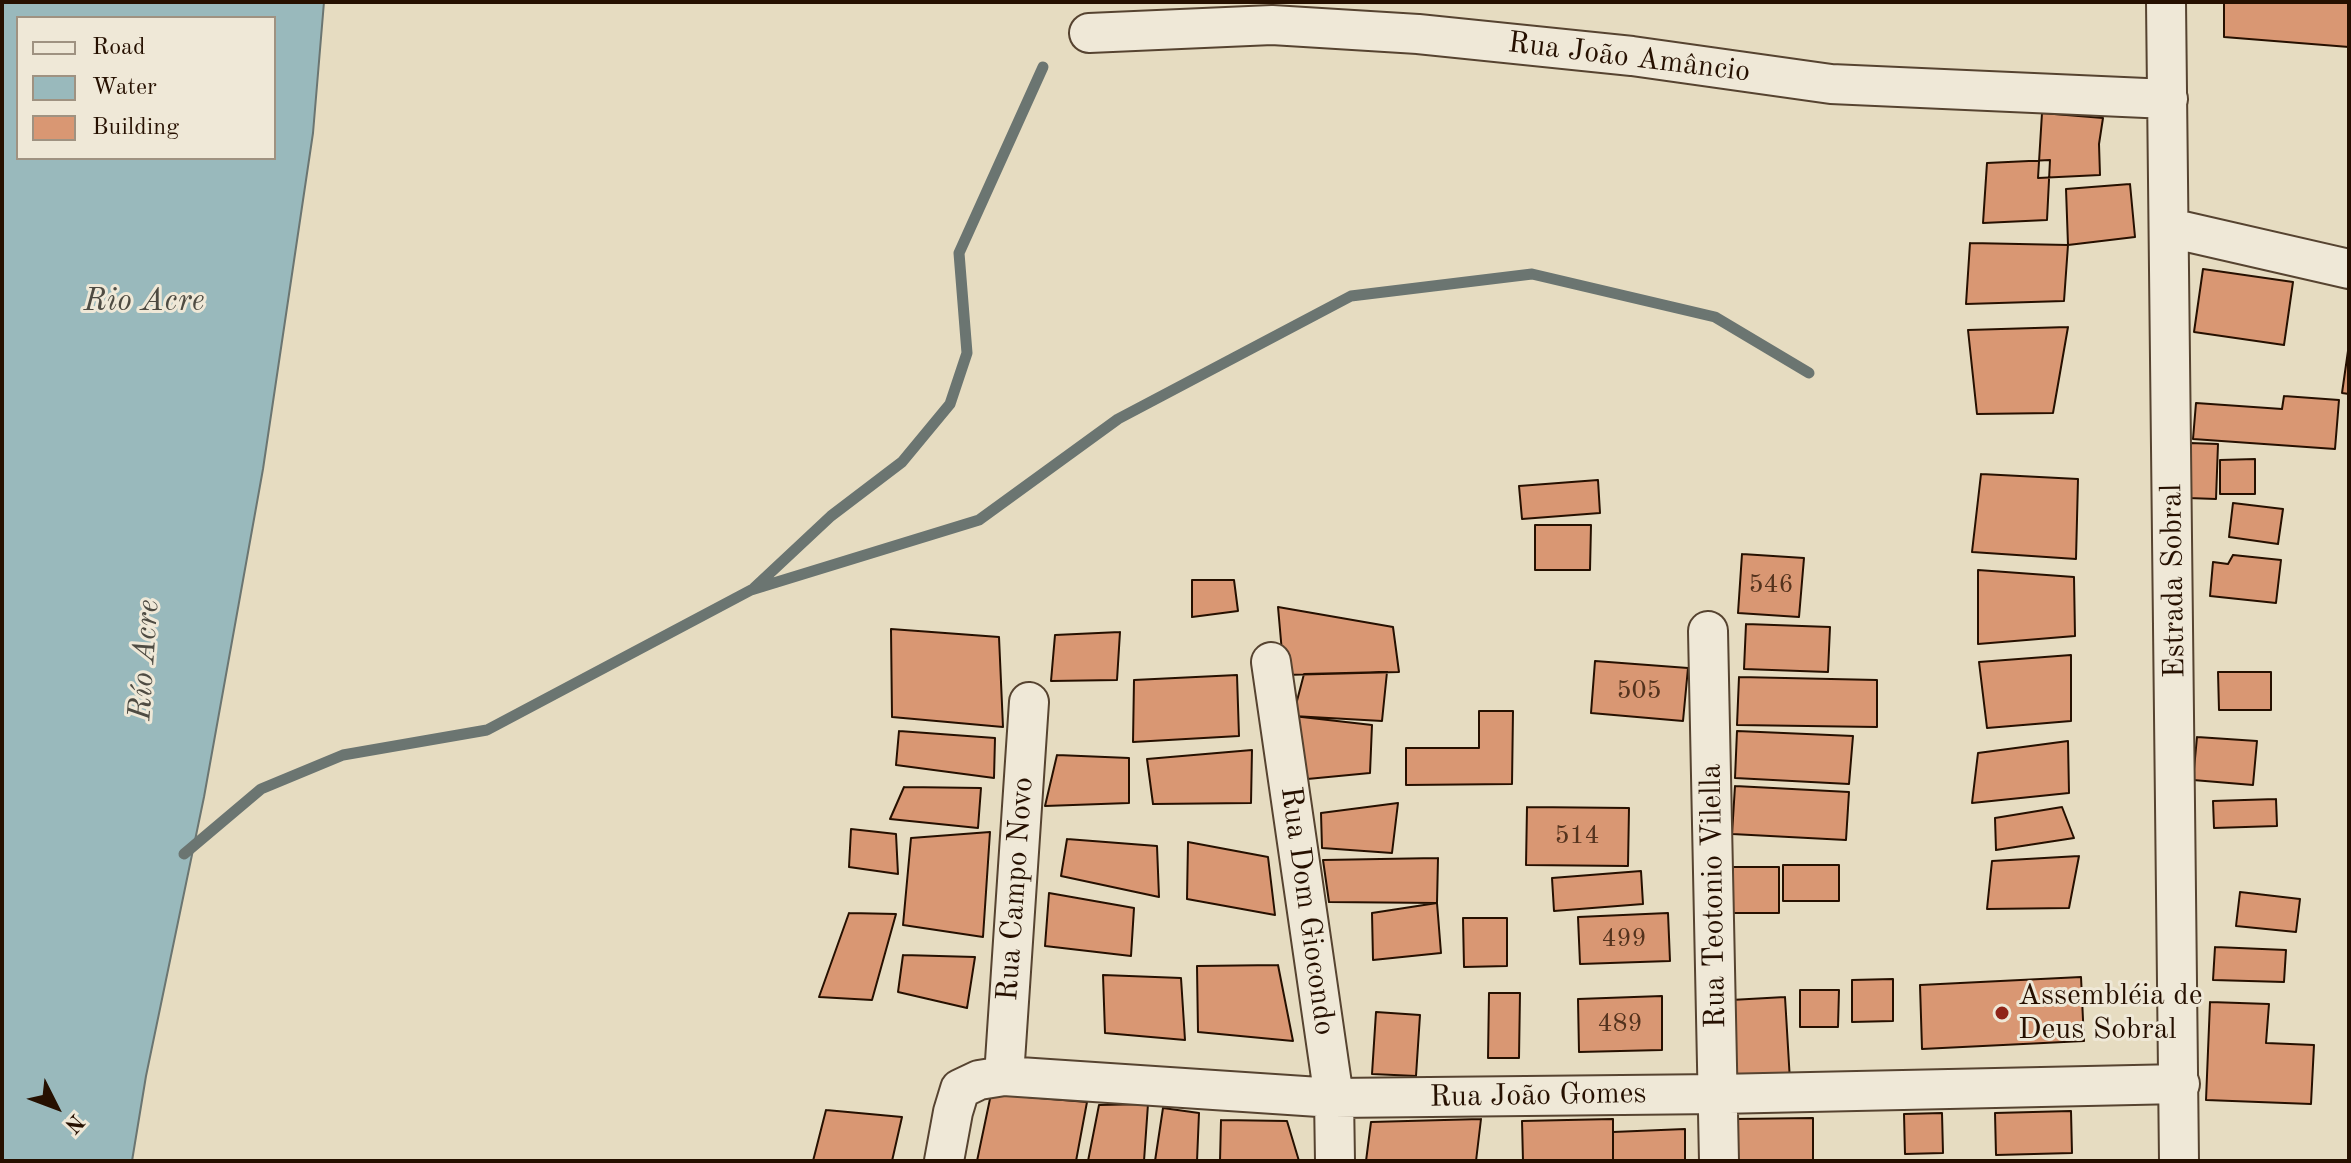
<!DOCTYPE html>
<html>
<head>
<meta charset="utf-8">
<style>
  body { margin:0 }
  #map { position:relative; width:2351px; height:1163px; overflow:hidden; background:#e6dcc1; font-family:"Old Standard TT",serif }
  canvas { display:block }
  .frame { position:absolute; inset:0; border:4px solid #261000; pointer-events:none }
  .legend { position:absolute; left:16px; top:16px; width:260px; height:144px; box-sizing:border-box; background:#efe8d7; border:2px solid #9f9281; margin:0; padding:10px 14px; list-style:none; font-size:24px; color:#261000 }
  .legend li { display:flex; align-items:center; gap:16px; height:40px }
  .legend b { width:40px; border:2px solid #9f9281 }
  .north { position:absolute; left:16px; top:1067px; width:80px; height:80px; -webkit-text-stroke:6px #efe8d7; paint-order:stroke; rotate:132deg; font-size:22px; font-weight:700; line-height:32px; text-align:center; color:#261000 }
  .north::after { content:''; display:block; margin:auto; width:28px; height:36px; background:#261000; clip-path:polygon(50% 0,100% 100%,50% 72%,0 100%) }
</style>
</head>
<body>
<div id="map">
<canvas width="2351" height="1163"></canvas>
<div class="frame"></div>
<ul class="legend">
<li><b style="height:10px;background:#efe8d7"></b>Road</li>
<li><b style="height:22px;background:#99b9bc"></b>Water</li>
<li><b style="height:22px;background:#d99773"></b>Building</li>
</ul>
<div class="north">N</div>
</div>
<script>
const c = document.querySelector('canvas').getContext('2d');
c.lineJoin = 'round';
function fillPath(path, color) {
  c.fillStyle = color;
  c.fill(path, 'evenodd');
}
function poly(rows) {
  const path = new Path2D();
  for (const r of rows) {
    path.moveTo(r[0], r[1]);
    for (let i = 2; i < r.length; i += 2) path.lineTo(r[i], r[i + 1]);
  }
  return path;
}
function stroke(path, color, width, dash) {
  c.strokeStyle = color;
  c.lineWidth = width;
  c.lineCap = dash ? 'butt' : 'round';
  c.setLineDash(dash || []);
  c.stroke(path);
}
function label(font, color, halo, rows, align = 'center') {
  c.font = font + ' "Old Standard TT",serif';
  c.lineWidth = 6;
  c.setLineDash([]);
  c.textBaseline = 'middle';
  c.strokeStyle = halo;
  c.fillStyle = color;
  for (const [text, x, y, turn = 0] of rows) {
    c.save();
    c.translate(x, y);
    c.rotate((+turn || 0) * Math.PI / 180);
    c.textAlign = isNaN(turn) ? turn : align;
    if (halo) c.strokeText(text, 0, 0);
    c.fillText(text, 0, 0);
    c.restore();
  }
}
const water = poly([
  [2,2,324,2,313,133,263,469,204,797,146,1076,132,1161,2,1161,2,2],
  [18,18,274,18,274,158,18,158,18,18]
]);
const stream = poly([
  [754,588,831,516,902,462,950,404,967,353,959,253,1043,67],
  [184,854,261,789,343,755,487,730,751,590,979,520,1118,419,1351,296,1532,274,1715,317,1809,373]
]);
const building = poly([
  [2224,2,2349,2,2349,47,2224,37,2224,2],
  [2042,113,2103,118,2099,144,2100,175,2038,178,2042,113],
  [2050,160,2047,220,1983,223,1987,163,2050,160],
  [2130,184,2135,237,2068,245,2066,189,2130,184],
  [1970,243,2068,245,2064,301,1966,304,1970,243],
  [2203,269,2293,282,2284,345,2194,332,2203,269],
  [2068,327,2053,413,1977,414,1968,330,2068,327],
  [2349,344,2349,394,2342,393,2349,344],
  [2284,396,2339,400,2335,449,2193,439,2196,403,2282,409,2284,396],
  [2190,443,2218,444,2216,499,2188,498,2190,443],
  [2255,459,2255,494,2220,494,2220,460,2255,459],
  [1981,474,2078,479,2076,559,1972,552,1981,474],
  [1598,480,1600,513,1522,519,1519,486,1598,480],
  [2233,503,2283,509,2278,544,2229,537,2233,503],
  [1535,525,1591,525,1590,570,1535,570,1535,525],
  [1742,554,1804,558,1799,617,1738,613,1742,554],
  [2233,555,2281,560,2276,603,2210,596,2213,562,2228,564,2233,555],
  [1978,570,2074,577,2075,636,1978,644,1978,570],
  [1192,580,1234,580,1238,611,1192,617,1192,580],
  [1278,607,1393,627,1399,672,1284,675,1278,607],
  [1746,624,1830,627,1828,672,1744,669,1746,624],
  [891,629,999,637,1003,727,892,717,891,629],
  [1120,632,1117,680,1051,681,1055,635,1120,632],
  [2071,655,2071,721,1987,728,1979,662,2071,655],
  [1595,661,1688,668,1683,721,1591,713,1595,661],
  [1387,672,1382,721,1293,716,1304,674,1387,672],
  [2218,672,2271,672,2271,710,2219,710,2218,672],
  [1237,675,1239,736,1133,742,1134,680,1237,675],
  [1739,677,1877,680,1877,727,1737,725,1739,677],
  [1479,711,1513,711,1512,784,1406,785,1406,748,1479,748,1479,711],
  [1293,716,1372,725,1370,773,1297,780,1293,716],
  [899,731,995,738,994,778,896,765,899,731],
  [1737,731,1853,736,1849,784,1735,778,1737,731],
  [2197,737,2257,741,2253,785,2193,780,2197,737],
  [2068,741,2069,793,1972,803,1978,753,2068,741],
  [1252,750,1251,803,1153,804,1147,759,1252,750],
  [1057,755,1129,758,1129,803,1045,806,1057,755],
  [1735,786,1849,792,1846,840,1732,834,1735,786],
  [904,787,981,788,978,828,890,819,904,787],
  [2276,799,2277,826,2214,828,2213,801,2276,799],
  [1398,803,1392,853,1322,848,1321,813,1398,803],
  [1527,807,1629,808,1628,866,1526,865,1527,807],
  [2062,807,2074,838,1996,850,1995,818,2062,807],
  [851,829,896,834,898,874,849,867,851,829],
  [990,832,983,937,903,925,911,838,990,832],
  [1067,839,1157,846,1159,897,1061,876,1067,839],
  [1188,842,1268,857,1275,915,1187,899,1188,842],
  [2079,856,2069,908,1987,909,1992,861,2079,856],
  [1438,858,1437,903,1329,902,1323,860,1438,858],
  [1783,865,1839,865,1839,901,1783,901,1783,865],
  [1733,867,1779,867,1779,913,1732,913,1733,867],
  [1641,871,1643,904,1554,911,1552,878,1641,871],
  [2240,892,2300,899,2296,932,2236,926,2240,892],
  [1049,893,1134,908,1131,956,1045,946,1049,893],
  [1437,903,1441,953,1373,960,1372,913,1437,903],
  [849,913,896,914,872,1000,819,997,849,913],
  [1668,913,1670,961,1580,964,1578,917,1668,913],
  [1463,918,1507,918,1507,966,1464,967,1463,918],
  [2215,947,2286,950,2284,982,2213,980,2215,947],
  [903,955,975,957,967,1008,898,992,903,955],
  [1278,965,1293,1041,1198,1032,1197,966,1278,965],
  [1103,975,1181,978,1185,1040,1105,1033,1103,975],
  [2081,977,2084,1041,1922,1049,1920,985,2081,977],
  [1893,979,1893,1021,1852,1022,1852,980,1893,979],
  [1800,990,1839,990,1838,1027,1800,1027,1800,990],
  [1489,993,1520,993,1519,1058,1488,1058,1489,993],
  [1662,996,1662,1050,1579,1052,1578,999,1662,996],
  [1785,997,1790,1081,1736,1084,1731,1000,1785,997],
  [2210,1002,2269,1004,2266,1043,2314,1045,2311,1104,2206,1100,2210,1002],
  [1376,1012,1420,1015,1416,1076,1372,1074,1376,1012],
  [991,1094,1087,1102,1076,1161,977,1161,991,1094],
  [1148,1104,1144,1161,1088,1161,1099,1105,1148,1104],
  [1163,1108,1199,1113,1197,1161,1155,1161,1163,1108],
  [826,1110,902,1117,892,1161,813,1161,826,1110],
  [2071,1111,2072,1153,1996,1155,1995,1113,2071,1111],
  [1942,1113,1943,1153,1905,1154,1904,1114,1942,1113],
  [1813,1118,1813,1161,1735,1161,1735,1119,1813,1118],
  [1481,1119,1476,1161,1366,1161,1371,1122,1481,1119],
  [1613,1119,1613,1161,1523,1161,1522,1121,1613,1119],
  [1221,1120,1287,1121,1299,1161,1220,1161,1221,1120],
  [1685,1129,1685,1161,1613,1161,1613,1132,1685,1129]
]);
const minor = poly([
  [2166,2,2179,1161],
  [1089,33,1272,25,1418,34,1632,56,1831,84,2168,99],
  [2170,228,2349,269],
  [1708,631,1719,1161],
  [1271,662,1334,1098,1335,1161],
  [1004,1076,1029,702],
  [944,1161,953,1112,960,1089,979,1080,1004,1076,1334,1098,1718,1094,2180,1084]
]);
const markers = [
  [2002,1013,8,"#8f2418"]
];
const numberNames = [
  ["546",1771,585],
  ["505",1639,691],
  ["514",1577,836],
  ["499",1624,939],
  ["489",1620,1024]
];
const streetNames = [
  ["Rua João Amâncio",1629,58,7],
  ["Estrada Sobral",2174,581,-91],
  ["Rua Campo Novo",1016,889,-86],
  ["Rua Teotonio Vilella",1714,896,-91],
  ["Rua Dom Giocondo",1307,911,82],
  ["Rua João Gomes",1538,1096,-1]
];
const poiNames = [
  ["Assembléia de",2018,996],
  ["Deus Sobral",2018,1030]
];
const waterNames = [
  ["Rio Acre",144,302],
  ["Río Acre",145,660,-86]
];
fillPath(water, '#99b9bc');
stroke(water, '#6b7571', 2);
stroke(stream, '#6b7571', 11);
fillPath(building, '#d99773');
stroke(building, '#261000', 2);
stroke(minor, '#564330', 42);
stroke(minor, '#efe8d7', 38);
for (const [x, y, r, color] of markers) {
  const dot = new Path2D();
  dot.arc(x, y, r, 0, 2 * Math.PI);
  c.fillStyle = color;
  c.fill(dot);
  stroke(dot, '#efe8d7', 3);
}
label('26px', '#53321d', null, numberNames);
label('30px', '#261000', '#efe8d7', streetNames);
label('30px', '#261000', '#efe8d7', poiNames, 'left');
label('italic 32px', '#4e4b42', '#efe8d7', waterNames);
</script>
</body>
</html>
